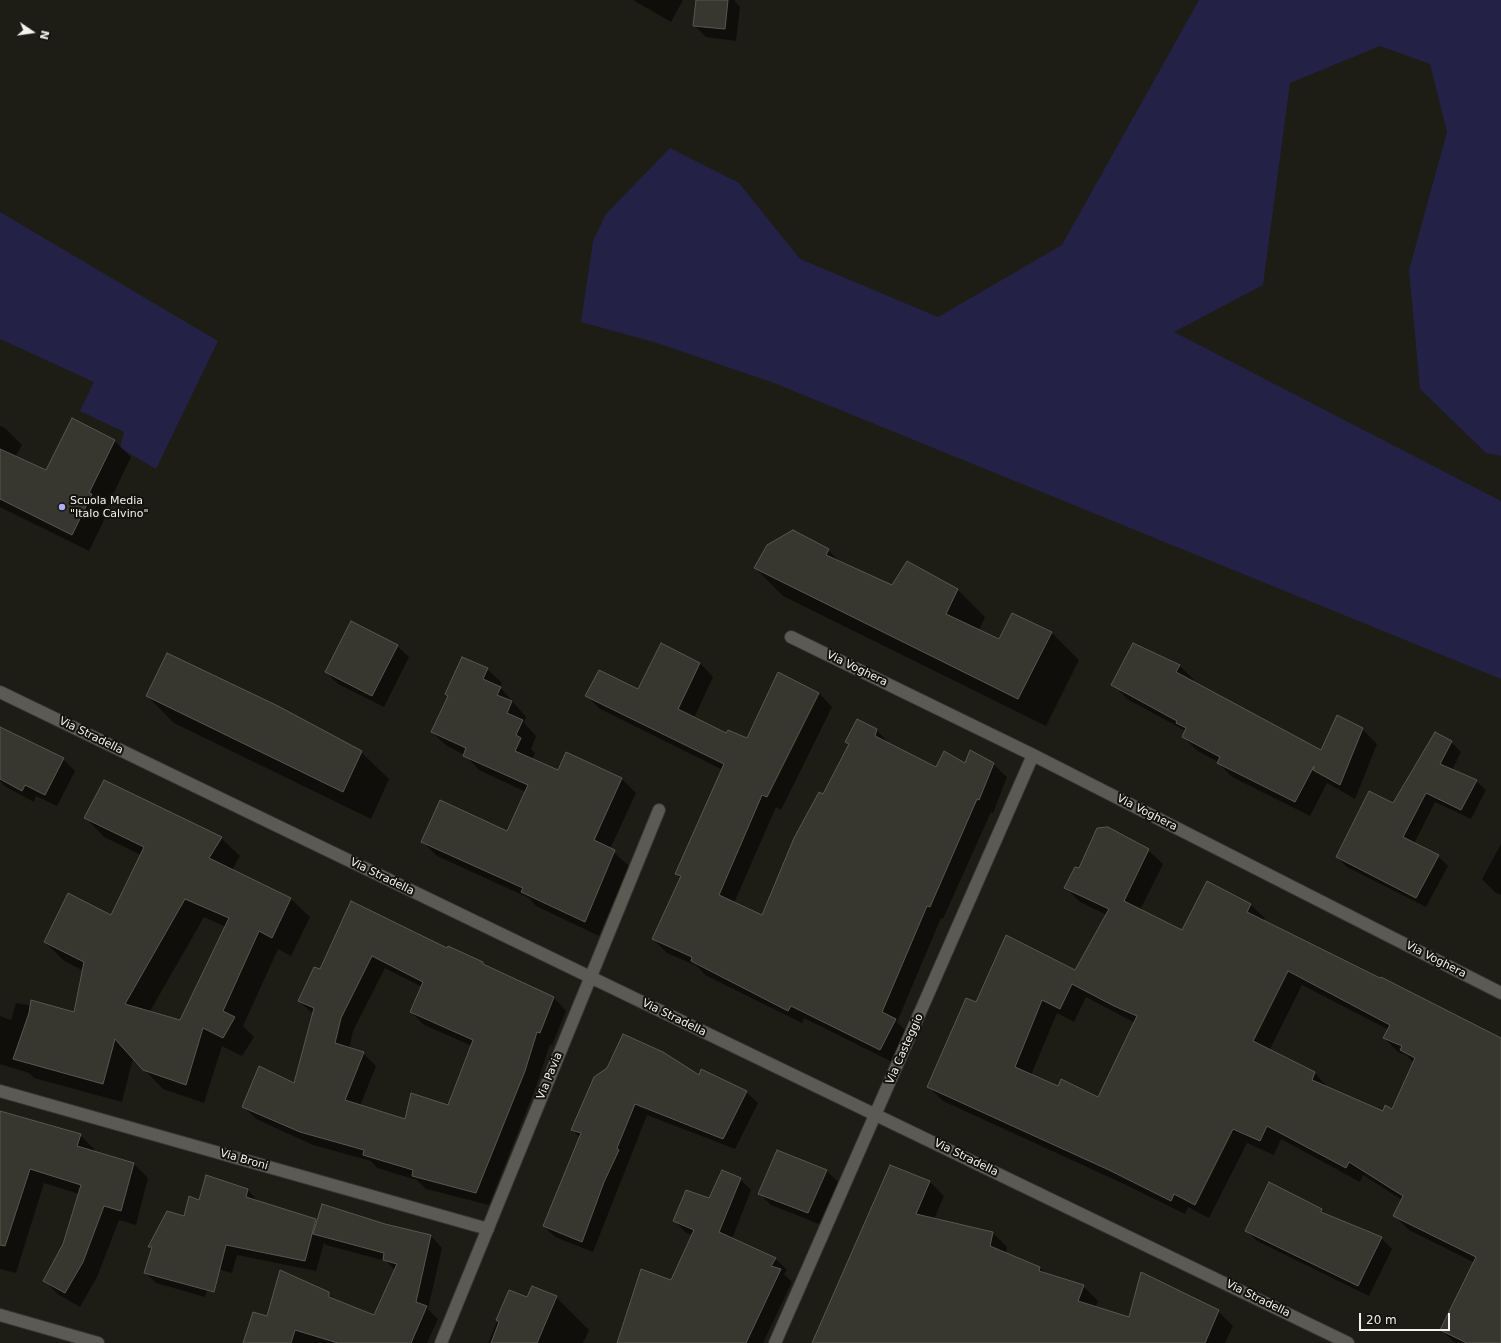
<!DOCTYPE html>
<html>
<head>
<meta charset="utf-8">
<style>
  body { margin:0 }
  #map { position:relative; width:1501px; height:1343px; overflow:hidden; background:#1d1c15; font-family:"DejaVu Sans",sans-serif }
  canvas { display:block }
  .north { position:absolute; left:12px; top:12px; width:40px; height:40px; -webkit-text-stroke:3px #14130c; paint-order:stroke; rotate:103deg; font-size:11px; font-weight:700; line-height:16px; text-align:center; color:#f3f3ee }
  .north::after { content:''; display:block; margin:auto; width:14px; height:18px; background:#f3f3ee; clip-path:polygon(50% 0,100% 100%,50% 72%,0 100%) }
  .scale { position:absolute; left:1359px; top:1313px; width:91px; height:18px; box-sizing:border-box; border:2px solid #f3f3ee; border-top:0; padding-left:5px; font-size:12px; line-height:14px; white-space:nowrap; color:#f3f3ee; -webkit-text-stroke:3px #14130c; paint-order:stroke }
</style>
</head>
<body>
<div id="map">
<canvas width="1501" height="1343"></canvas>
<div class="north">N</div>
<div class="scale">20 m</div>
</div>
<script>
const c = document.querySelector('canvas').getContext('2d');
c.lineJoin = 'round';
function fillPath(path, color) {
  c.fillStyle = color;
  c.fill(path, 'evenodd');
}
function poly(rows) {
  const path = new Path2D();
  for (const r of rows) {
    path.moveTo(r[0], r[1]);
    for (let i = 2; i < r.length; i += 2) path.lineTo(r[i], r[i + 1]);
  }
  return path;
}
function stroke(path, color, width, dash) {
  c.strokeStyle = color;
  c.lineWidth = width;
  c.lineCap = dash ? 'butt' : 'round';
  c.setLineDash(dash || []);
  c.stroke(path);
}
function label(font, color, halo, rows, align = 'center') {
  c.font = font + ' "DejaVu Sans",sans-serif';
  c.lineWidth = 4;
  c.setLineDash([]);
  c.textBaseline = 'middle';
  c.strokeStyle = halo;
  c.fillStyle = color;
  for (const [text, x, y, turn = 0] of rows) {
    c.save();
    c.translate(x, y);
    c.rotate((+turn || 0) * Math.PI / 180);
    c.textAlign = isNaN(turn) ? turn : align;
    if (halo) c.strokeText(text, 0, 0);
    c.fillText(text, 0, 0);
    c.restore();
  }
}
const green = poly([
  [1199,0,1501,0,1501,456,1486,453,1420,389,1409,270,1447,132,1430,64,1380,46,1290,83,1263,285,1174,332,1501,501,1501,679,774,383,657,343,581,322,593,241,606,214,670,148,739,183,800,259,938,317,1062,245],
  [0,212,218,341,156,469,120,448,124,432,80,411,94,382,0,339]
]);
const shadow = poly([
  [633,0,683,0,671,22],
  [697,0,734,0,740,7,736,41,706,37,694,25],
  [0,426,5,428,22,445,15,457,46,471,114,440,131,457,106,509,108,512,89,551,0,507],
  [793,531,828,550,841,563,892,586,908,562,958,590,985,617,979,630,999,640,1051,632,1079,660,1046,726,783,596,755,568],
  [1133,644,1180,666,1194,680,1193,682,1322,752,1362,729,1377,744,1355,799,1327,783,1310,816,1232,777,1218,762,1198,751,1183,737,1186,731,1127,699,1113,684],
  [397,646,409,657,384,707,338,684,326,672],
  [700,663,713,677,694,718,727,734,748,739,819,693,832,707,781,810,776,807,734,903,762,916,849,745,846,742,877,730,890,745,937,768,993,764,1007,777,993,813,991,812,943,919,941,918,897,1022,909,1034,894,1063,804,1018,802,1023,705,975,697,966,667,953,653,939,681,878,677,874,723,770,600,709,587,696,638,691],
  [487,669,502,683,500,687,526,717,524,723,536,736,531,749,535,753,532,760,558,772,567,754,622,779,636,793,610,849,629,866,599,936,536,906,529,898,437,856,422,841,507,833,526,792,479,770,465,755,447,746,432,732],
  [147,696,361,752,389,779,371,819,174,723],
  [0,728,63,759,75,771,57,806,36,796,34,802,6,787,0,781],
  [1451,742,1461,752,1452,770,1476,781,1486,790,1471,819,1435,802,1414,844,1438,856,1448,866,1426,907,1347,867,1337,857,1393,804],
  [86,818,221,838,240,856,232,870,291,899,310,917,291,956,278,949,243,1026,254,1037,242,1056,222,1046,204,1103,163,1089,133,1058,122,1102,34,1078,29,1073,0,1064,0,1016,11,1020,16,1003,75,1014,84,971,64,961,45,942,111,916,141,855,104,837],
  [204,917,226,927,180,1022,149,1013],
  [1501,844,1501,895,1496,893,1482,879],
  [1148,850,1163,864,1140,910,1183,931,1250,904,1265,918,1263,921,1501,1039,1501,1343,1455,1343,1441,1330,1475,1263,1409,1230,1395,1216,1402,1200,1363,1175,1360,1182,1281,1139,1274,1155,1247,1143,1209,1218,1188,1207,1185,1214,1124,1184,943,1101,929,1087,976,1004,1075,971,1107,915,1080,902,1066,888,1079,869],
  [1302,985,1389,1030,1384,1038,1398,1052,1406,1055,1414,1063,1392,1111,1383,1112,1328,1088,1315,1073,1269,1051],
  [1086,997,1135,1023,1099,1098,1059,1088,1031,1075,1057,1013,1074,1022],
  [352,903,447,949,483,963,488,968,554,998,566,1011,552,1045,550,1044,537,1084,489,1205,426,1189,417,1180,377,1168,371,1161,313,1145,256,1119,243,1106,295,1085,314,1015,299,1001,320,970],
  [385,968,422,987,411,1012,424,1025,472,1046,449,1107,406,1120,360,1106,376,1066,363,1053,349,1049,353,1031],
  [699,1076,746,1092,758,1103,735,1149,647,1115,593,1252,555,1237,544,1226,580,1138,572,1129],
  [0,1112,80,1135,95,1150,94,1152,134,1164,148,1178,136,1225,119,1220,97,1277,80,1307,59,1295,45,1281,64,1245,79,1194,44,1183,16,1273,0,1269],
  [777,1152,827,1171,838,1182,819,1224,771,1205,760,1194],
  [891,1166,930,1182,944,1196,934,1219,993,1233,1007,1247,1006,1253,1040,1268,1046,1274,1083,1286,1098,1301,1095,1308,1129,1318,1218,1311,1233,1326,1225,1343,818,1343],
  [740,1179,751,1190,732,1239,776,1259,787,1270,784,1274,792,1282,763,1343,618,1343,672,1282,693,1235,686,1233,675,1221],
  [248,1190,258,1202,318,1222,385,1225,431,1236,442,1248,428,1309,438,1319,427,1343,244,1343,268,1318,328,1293,336,1301,375,1317,395,1270,386,1261,326,1245,324,1243,316,1271,237,1255,232,1273,214,1268,205,1297,156,1283,145,1272,152,1250,149,1247,184,1218,200,1201],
  [1322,1210,1326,1215,1381,1238,1392,1249,1369,1296,1257,1241,1246,1230],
  [510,1291,528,1298,556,1297,589,1330,583,1343,488,1343]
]);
const building = poly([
  [696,0,728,0,725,29,693,26,696,0],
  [72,418,115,440,89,493,92,494,72,535,0,499,0,449,46,470,72,418],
  [793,530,829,549,826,555,892,585,907,561,958,589,946,614,999,639,1012,613,1052,632,1018,699,754,568,767,545,793,530],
  [351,621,398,645,372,696,325,672,351,621],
  [661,643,700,663,678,709,726,733,728,730,747,738,778,672,819,693,767,797,762,795,719,895,762,915,794,838,819,792,823,794,849,744,845,742,857,719,877,729,875,736,936,767,944,751,965,763,970,750,994,763,979,800,977,799,930,907,927,906,882,1012,896,1019,880,1050,791,1006,788,1011,691,961,692,957,652,939,681,876,675,874,724,764,585,696,599,670,638,689,661,643],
  [1133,643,1180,665,1176,672,1321,750,1337,715,1363,728,1340,785,1313,770,1314,766,1295,802,1217,763,1220,757,1182,737,1186,728,1176,723,1177,721,1111,685,1133,643],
  [167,653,278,706,362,751,343,792,146,696,167,653],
  [462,657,488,668,483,679,501,687,497,695,512,701,507,713,523,720,516,735,521,738,515,751,558,770,566,752,622,778,594,840,615,850,585,922,521,892,523,888,421,842,440,800,507,831,528,785,463,756,466,748,431,732,448,696,445,694,462,657],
  [0,727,64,758,45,795,25,785,22,791,0,779,0,727],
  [1435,732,1452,741,1440,764,1477,780,1461,810,1426,793,1403,837,1439,855,1416,898,1336,857,1369,791,1393,803,1435,732],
  [104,780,222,837,209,858,291,898,272,938,259,931,223,1011,235,1017,223,1038,203,1028,186,1085,143,1070,115,1039,103,1084,13,1059,29,1013,31,1000,74,1012,84,962,44,942,68,893,111,915,144,847,84,818,104,780],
  [185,899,229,918,180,1020,125,1004,185,899],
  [1108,827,1149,849,1124,901,1182,930,1207,881,1251,904,1247,912,1380,978,1381,977,1501,1038,1501,1343,1467,1343,1440,1330,1476,1257,1393,1216,1403,1196,1349,1162,1346,1168,1267,1126,1260,1141,1233,1129,1195,1205,1174,1194,1171,1201,1109,1170,927,1087,966,998,976,1002,1006,935,1075,970,1109,909,1064,888,1075,867,1079,868,1097,828,1108,827],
  [1288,971,1390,1025,1383,1038,1402,1046,1400,1050,1415,1058,1392,1109,1385,1105,1383,1111,1312,1080,1315,1072,1253,1041,1288,971],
  [1072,984,1114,1006,1137,1016,1098,1097,1061,1079,1058,1086,1015,1067,1042,1000,1060,1009,1072,984],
  [351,901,447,948,448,946,483,962,483,964,554,997,540,1033,537,1032,525,1071,476,1193,412,1176,413,1170,363,1155,364,1150,300,1132,242,1107,259,1066,294,1083,314,1008,298,1001,314,967,320,969,351,901],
  [372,956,423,982,410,1012,473,1040,448,1105,411,1093,405,1119,345,1100,364,1052,335,1043,341,1018,372,956],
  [623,1034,663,1052,699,1075,701,1069,747,1091,723,1139,635,1104,617,1148,619,1150,604,1182,582,1242,543,1226,581,1133,571,1130,594,1077,607,1068,623,1034],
  [0,1111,81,1134,77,1146,134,1163,121,1211,104,1206,83,1262,65,1293,43,1281,63,1244,81,1185,30,1169,5,1246,0,1245,0,1111],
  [777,1150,827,1170,808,1213,758,1194,777,1150],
  [890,1165,930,1181,916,1214,993,1232,990,1246,1040,1267,1039,1271,1084,1285,1078,1301,1129,1317,1141,1272,1219,1310,1205,1343,812,1343,890,1165],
  [722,1170,741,1178,719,1232,776,1258,771,1266,781,1269,746,1343,617,1343,641,1269,671,1280,694,1230,673,1221,686,1190,709,1198,722,1170],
  [206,1175,248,1189,246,1197,316,1219,305,1261,226,1245,214,1292,144,1273,152,1247,148,1247,167,1211,184,1216,189,1196,199,1200,206,1175],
  [1269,1182,1322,1209,1321,1212,1382,1237,1358,1286,1245,1231,1269,1182],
  [322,1204,385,1224,431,1235,416,1302,427,1306,411,1343,338,1343,295,1330,291,1343,243,1343,253,1312,267,1316,280,1270,329,1292,329,1297,374,1315,397,1264,383,1260,384,1253,313,1234,322,1204],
  [532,1286,557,1296,537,1343,491,1343,499,1322,496,1320,509,1290,527,1297,532,1286]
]);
const street = poly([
  [791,637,1033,755,1501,993],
  [0,692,1348,1343],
  [0,1091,488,1229],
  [0,1315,98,1343],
  [441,1343,659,810],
  [775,1343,1033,755]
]);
const markers = [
  [62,507,4,"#afaefa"]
];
const poiNames = [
  ["Scuola Media",70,501],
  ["\"Italo Calvino\"",70,514]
];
const streetNames = [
  ["Via Voghera",857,669,26],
  ["Via Stradella",91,736,26],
  ["Via Voghera",1147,813,27],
  ["Via Stradella",382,877,26],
  ["Via Voghera",1436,960,27],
  ["Via Stradella",674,1018,26],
  ["Via Casteggio",905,1049,-66],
  ["Via Pavia",550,1076,-68],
  ["Via Stradella",966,1158,26],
  ["Via Broni",244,1160,16],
  ["Via Stradella",1258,1299,26]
];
fillPath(green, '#242147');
fillPath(shadow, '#0007');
fillPath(building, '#37362f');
stroke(building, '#585850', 1);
stroke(street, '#363632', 14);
stroke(street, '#5c5b53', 12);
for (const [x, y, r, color] of markers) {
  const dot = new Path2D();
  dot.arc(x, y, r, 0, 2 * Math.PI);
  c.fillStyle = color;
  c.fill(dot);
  stroke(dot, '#14130c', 1.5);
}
label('11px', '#f3f3ee', '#14130c', poiNames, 'left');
label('11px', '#f3f3ee', '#14130c', streetNames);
</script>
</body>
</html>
